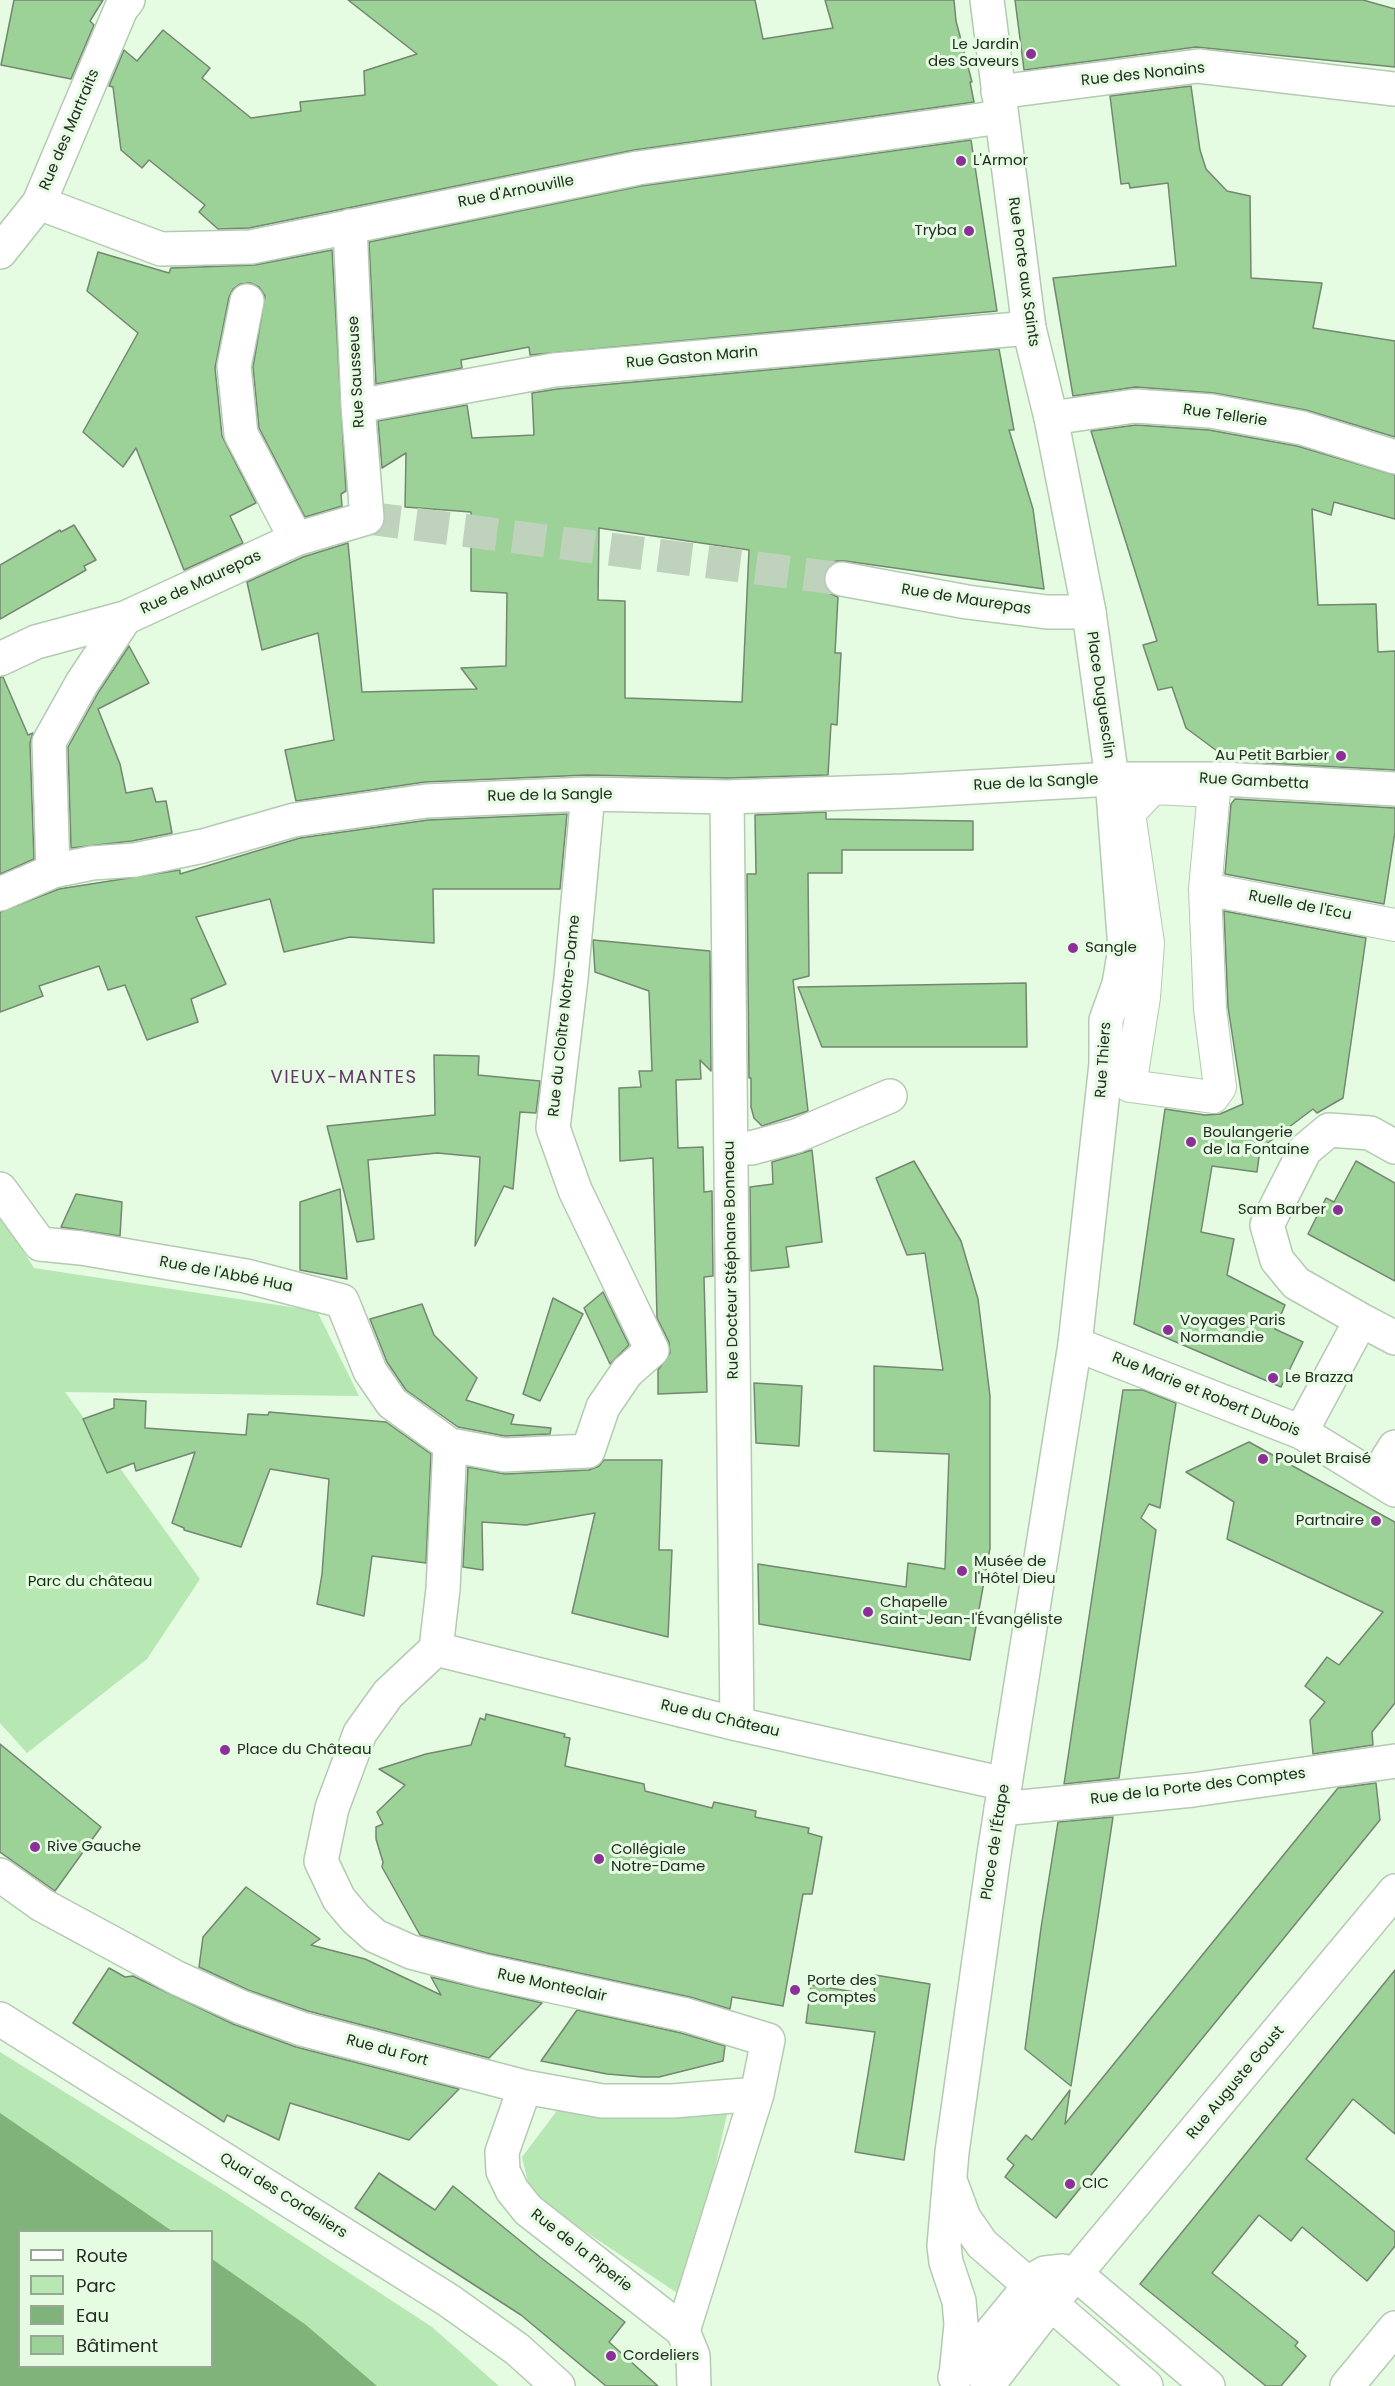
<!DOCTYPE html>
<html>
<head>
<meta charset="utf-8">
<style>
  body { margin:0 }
  #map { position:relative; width:1395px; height:2386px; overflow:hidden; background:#e5fbe2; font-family:Poppins,sans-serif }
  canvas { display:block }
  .legend { position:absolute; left:18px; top:2230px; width:195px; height:138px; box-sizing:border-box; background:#e5fbe2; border:2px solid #97a895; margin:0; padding:8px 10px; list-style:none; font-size:18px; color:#232c22 }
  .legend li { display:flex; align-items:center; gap:12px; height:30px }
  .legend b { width:30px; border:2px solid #97a895 }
</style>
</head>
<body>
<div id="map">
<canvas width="1395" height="2386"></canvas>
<ul class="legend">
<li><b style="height:8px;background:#fff"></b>Route</li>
<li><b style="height:16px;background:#b7e7b2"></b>Parc</li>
<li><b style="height:16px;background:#7fb379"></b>Eau</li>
<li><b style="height:16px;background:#9cd197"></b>Bâtiment</li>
</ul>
</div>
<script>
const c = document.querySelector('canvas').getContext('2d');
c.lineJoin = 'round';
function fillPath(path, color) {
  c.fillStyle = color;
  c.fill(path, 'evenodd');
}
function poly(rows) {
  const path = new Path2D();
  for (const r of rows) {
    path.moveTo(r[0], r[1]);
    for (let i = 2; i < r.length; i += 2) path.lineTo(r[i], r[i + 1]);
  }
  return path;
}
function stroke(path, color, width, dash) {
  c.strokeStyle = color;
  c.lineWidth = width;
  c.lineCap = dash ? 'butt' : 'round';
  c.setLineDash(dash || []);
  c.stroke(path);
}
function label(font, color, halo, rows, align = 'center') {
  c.font = font + ' Poppins,sans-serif';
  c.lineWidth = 6;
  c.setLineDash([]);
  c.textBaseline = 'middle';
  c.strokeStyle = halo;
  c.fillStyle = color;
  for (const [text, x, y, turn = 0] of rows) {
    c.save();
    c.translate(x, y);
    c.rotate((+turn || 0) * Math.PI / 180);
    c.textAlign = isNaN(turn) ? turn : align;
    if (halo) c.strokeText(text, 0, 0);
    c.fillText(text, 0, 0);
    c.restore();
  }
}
const green = poly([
  [0,1216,34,1268,317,1311,359,1396,65,1392,200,1579,147,1659,27,1753,0,1723],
  [0,2052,224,2191,432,2327,499,2386,338,2386,212,2282,212,2232,149,2231,0,2114],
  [559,2108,727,2114,686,2299,531,2195,522,2157]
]);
const water = poly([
  [0,2113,172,2231,20,2232,20,2366,212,2366,212,2259,306,2325,377,2386,0,2386]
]);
const building = poly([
  [14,0,103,0,90,21,94,25,71,79,1,65,14,0],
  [348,0,755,0,763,39,833,28,825,0,954,0,956,21,972,82,970,82,974,102,634,150,249,228,218,229,199,212,205,205,149,160,142,168,121,150,113,87,109,86,124,50,137,61,163,30,210,68,202,78,251,118,301,111,300,102,365,95,364,71,417,54,348,0],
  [1015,0,1363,0,1395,9,1395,67,1196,47,1024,70,1015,0],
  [1191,86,1200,150,1206,169,1227,191,1250,196,1251,278,1322,283,1313,328,1395,341,1395,437,1306,410,1214,393,1136,387,1073,396,1053,278,1176,266,1168,183,1130,188,1129,183,1121,184,1110,96,1191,86],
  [971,140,997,311,530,355,529,347,461,360,462,368,376,384,369,242,641,186,971,140],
  [332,250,346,491,341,494,342,506,305,517,259,428,253,367,265,296,259,287,250,283,240,284,233,289,229,297,215,368,222,436,256,503,230,516,243,543,184,570,136,448,123,467,83,432,138,333,87,291,98,252,169,273,171,268,255,265,332,250],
  [999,349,1014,430,1009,430,1033,509,1044,589,845,561,836,561,828,566,824,575,824,585,829,593,838,597,835,653,841,653,837,725,831,724,828,775,727,778,587,775,425,782,296,801,285,750,334,740,318,633,262,650,247,582,303,557,348,543,362,692,477,689,461,668,506,666,507,593,471,591,471,512,405,507,406,453,382,468,378,421,467,405,472,438,534,435,532,393,557,389,999,349],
  [599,528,749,550,742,702,625,698,625,601,598,600,599,528],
  [1136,425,1209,430,1297,446,1395,475,1395,519,1334,502,1331,515,1312,509,1318,605,1376,604,1378,652,1395,651,1395,770,1262,763,1217,751,1186,728,1172,687,1158,690,1143,645,1157,641,1091,431,1136,425],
  [74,525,96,560,84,566,86,570,0,619,0,565,60,530,61,532,74,525],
  [129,646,149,683,98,709,120,764,126,793,152,788,156,802,166,801,172,833,132,841,71,848,68,747,98,693,129,646],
  [0,677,3,677,28,735,33,733,30,743,34,859,0,874,0,677],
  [1235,799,1395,808,1395,832,1384,904,1225,874,1231,804,1235,799],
  [826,812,826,819,973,821,973,850,842,850,842,873,808,873,809,976,793,980,808,1111,762,1126,754,1118,751,1107,751,1078,749,1078,747,874,756,874,755,815,826,812],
  [567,814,560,889,433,889,434,943,350,937,284,952,270,899,196,917,226,984,191,999,198,1022,147,1040,125,985,108,990,99,966,39,986,43,996,0,1012,0,912,59,889,180,870,180,874,300,838,428,820,567,814],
  [1224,911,1366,938,1343,1098,1317,1113,1313,1109,1260,1149,1257,1172,1212,1166,1201,1232,1234,1239,1227,1275,1285,1305,1275,1329,1303,1342,1281,1387,1134,1324,1165,1109,1205,1115,1220,1114,1243,1104,1228,1007,1224,911],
  [593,940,710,951,711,1071,700,1060,701,1079,676,1080,678,1148,703,1147,704,1192,712,1191,713,1276,704,1277,707,1392,658,1394,658,1370,670,1353,669,1342,657,1318,653,1158,620,1161,619,1088,641,1087,639,1071,652,1071,649,991,595,972,593,940],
  [1026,983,1027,1047,822,1047,798,987,1026,983],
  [434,1055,479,1056,478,1075,540,1081,536,1113,520,1112,513,1189,504,1186,475,1246,480,1157,437,1153,368,1160,374,1239,357,1242,327,1126,435,1115,434,1055],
  [812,1150,822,1242,786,1247,789,1267,751,1271,750,1187,773,1184,772,1162,812,1150],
  [914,1161,961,1241,978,1299,990,1396,990,1548,970,1660,759,1624,758,1564,906,1587,908,1563,945,1569,949,1454,874,1451,874,1366,943,1370,925,1253,907,1255,876,1178,914,1161],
  [1356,1161,1395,1183,1395,1281,1308,1234,1326,1198,1334,1202,1356,1161],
  [340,1189,347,1279,300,1270,300,1202,340,1189],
  [76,1194,122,1202,120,1236,61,1227,76,1194],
  [603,1292,629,1345,610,1364,584,1308,603,1292],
  [553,1298,583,1314,540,1401,523,1394,553,1298],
  [422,1304,434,1335,477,1378,466,1400,514,1415,511,1424,551,1428,550,1434,505,1436,458,1427,406,1390,387,1362,370,1319,422,1304],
  [754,1383,802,1386,799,1446,756,1443,754,1383],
  [1123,1390,1143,1390,1176,1403,1169,1447,1160,1508,1149,1504,1141,1518,1156,1530,1119,1778,1064,1784,1123,1390],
  [114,1399,146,1401,145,1428,246,1435,248,1414,268,1415,269,1412,386,1422,431,1454,426,1563,372,1556,364,1616,317,1604,322,1574,329,1479,270,1469,241,1547,184,1530,184,1528,172,1523,195,1452,136,1471,134,1463,107,1473,83,1419,114,1408,114,1399],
  [1249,1442,1395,1522,1395,1703,1372,1732,1373,1745,1313,1754,1310,1720,1325,1702,1305,1686,1327,1657,1339,1665,1383,1612,1227,1539,1234,1502,1186,1472,1249,1442],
  [604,1460,662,1460,659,1550,672,1550,668,1637,572,1613,595,1513,526,1525,482,1522,483,1570,463,1567,468,1467,505,1474,589,1470,599,1466,604,1460],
  [486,1714,565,1734,564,1737,570,1738,565,1766,644,1784,645,1791,712,1808,714,1802,756,1811,755,1817,809,1828,808,1833,822,1837,812,1894,803,1894,783,2006,732,1997,730,2009,690,1997,487,1953,420,1935,382,1867,383,1862,376,1839,376,1827,383,1824,377,1812,405,1785,379,1769,426,1754,471,1745,480,1718,485,1720,486,1714],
  [0,1744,101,1827,55,1891,0,1852,0,1744],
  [1376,1783,1380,1820,1056,2218,1005,2177,1014,2165,1007,2159,1026,2135,1032,2140,1070,2090,1065,2124,1338,1788,1376,1783],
  [1113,1817,1096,1930,1071,2086,1025,2049,1041,1928,1058,1822,1113,1817],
  [246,1887,320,1939,311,1945,365,1959,441,1995,431,1977,542,2003,489,2058,308,2011,248,1990,199,1967,203,1937,246,1887],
  [109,1968,125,1977,133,1976,233,2024,296,2047,459,2089,409,2140,290,2103,279,2140,227,2115,224,2122,73,2023,109,1968],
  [1395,1970,1395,2134,1353,2099,1306,2159,1395,2232,1395,2246,1367,2281,1302,2227,1291,2241,1259,2215,1212,2273,1298,2342,1295,2346,1306,2356,1281,2386,1266,2386,1140,2284,1395,1970],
  [875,1975,930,1984,904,2160,855,2152,875,2032,806,2023,811,1985,874,1995,875,1975],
  [577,2010,681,2033,725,2046,723,2061,659,2077,642,2077,607,2074,541,2061,577,2010],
  [379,2173,435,2210,453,2186,540,2257,625,2322,609,2342,658,2386,606,2386,521,2315,355,2208,379,2173]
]);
const minorTunnel = poly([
  [367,518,842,579]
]);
const pedestrian = poly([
  [1153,788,1214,791,1205,889,1210,1009,1220,1087,1213,1097,1130,1086,1144,997,1148,943,1129,813,1153,788],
  [1205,889,1395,925]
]);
const minor = poly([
  [998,92,1198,66,1395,89],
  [39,203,161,249,251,247,638,168,1001,117],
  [0,252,39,203,121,9,128,0],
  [247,301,234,366,241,434,296,539],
  [358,406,554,370,1029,328],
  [1051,418,1135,406,1211,411,1302,428,1395,457],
  [842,579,967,602,1047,612,1089,612],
  [0,659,36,642,125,618],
  [727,797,737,1724],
  [53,871,49,742,82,683,125,618,296,539,367,518,358,406,350,226],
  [0,894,53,871,92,863,135,860,203,846,294,820,426,801,588,794,727,797,904,791,1112,779],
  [731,1147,751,1148,796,1136,890,1096],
  [0,1189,40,1244,81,1248,246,1276,342,1301,370,1371,392,1403,450,1445,504,1455,588,1451,603,1407,627,1372,652,1350,575,1190,553,1128,571,978,588,794],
  [1361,1320,1395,1338],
  [1075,1344,1301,1432,1395,1490],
  [1301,1432,1361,1320,1296,1283,1277,1260,1267,1225,1305,1150,1329,1130,1370,1133,1395,1147],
  [1376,1477,1395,1447],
  [436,1649,388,1694,360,1733,332,1808,321,1861,339,1899,356,1919,375,1936,411,1952,483,1971,686,2015,768,2040,757,2094,683,2331,693,2356,694,2386],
  [436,1649,737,1724,1005,1784],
  [436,1649,443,1589,450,1445],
  [1001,1809,1193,1790,1395,1761],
  [0,1875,42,1905,177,1978,241,2007,302,2029,525,2087,602,2101,673,2101,757,2094],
  [525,2087,502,2152,503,2171,512,2190,528,2210,683,2331],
  [1347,2386,1395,2328]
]);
const secondary = poly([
  [1112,779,1223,779,1395,789],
  [0,2019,448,2300,517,2349,558,2386],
  [951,2183,964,2218,982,2244,1146,2386],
  [956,2376,961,2324,959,2301,946,2262,944,2246,952,2152,994,1854,1075,1344,1106,1064,1106,1020,1119,984,1125,949,1112,779,1089,612,1051,418,1029,328,987,0],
  [955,2377,1036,2278,1045,2273,1063,2271,1076,2274,1208,2386],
  [987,2386,1052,2302,1395,1891]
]);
const markers = [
  [1031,54,6,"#8c2f99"],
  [961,161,6,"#8c2f99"],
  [969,231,6,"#8c2f99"],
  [1341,756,6,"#8c2f99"],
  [1073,948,6,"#8c2f99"],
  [1191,1142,6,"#8c2f99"],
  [1338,1210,6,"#8c2f99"],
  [1168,1330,6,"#8c2f99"],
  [1273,1378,6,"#8c2f99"],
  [1263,1459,6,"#8c2f99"],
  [1376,1521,6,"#8c2f99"],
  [962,1571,6,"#8c2f99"],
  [868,1612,6,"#8c2f99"],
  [225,1750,6,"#8c2f99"],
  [35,1847,6,"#8c2f99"],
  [599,1859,6,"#8c2f99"],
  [795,1990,6,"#8c2f99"],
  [1070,2184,6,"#8c2f99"],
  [611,2356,6,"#8c2f99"]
];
const poiNames = [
  ["Le Jardin",1019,45,"right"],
  ["des Saveurs",1019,62,"right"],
  ["L'Armor",973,161],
  ["Tryba",957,231,"right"],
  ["Au Petit Barbier",1329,756,"right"],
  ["Sangle",1085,948],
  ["Boulangerie",1203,1133],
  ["de la Fontaine",1203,1150],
  ["Sam Barber",1326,1210,"right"],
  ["Voyages Paris",1180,1321],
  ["Normandie",1180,1338],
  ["Le Brazza",1285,1378],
  ["Poulet Braisé",1275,1459],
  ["Partnaire",1364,1521,"right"],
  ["Musée de",974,1562],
  ["l'Hôtel Dieu",974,1579],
  ["Chapelle",880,1603],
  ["Saint-Jean-l'Évangéliste",880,1620],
  ["Place du Château",237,1750],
  ["Rive Gauche",47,1847],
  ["Collégiale",611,1850],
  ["Notre-Dame",611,1867],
  ["Porte des",807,1981],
  ["Comptes",807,1998],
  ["CIC",1082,2184],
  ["Cordeliers",623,2356]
];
const streetNames = [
  ["Rue des Nonains",1143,75,-6],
  ["Rue des Martraits",70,130,-67],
  ["Rue d'Arnouville",516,192,-11],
  ["Rue Porte aux Saints",1023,272,82],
  ["Rue Gaston Marin",692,358,-5],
  ["Rue Sausseuse",357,372,-93],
  ["Rue Tellerie",1225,416,8],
  ["Rue de Maurepas",201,583,-25],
  ["Rue de Maurepas",966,600,9],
  ["Place Duguesclin",1100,695,82],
  ["Rue Gambetta",1254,782,3],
  ["Rue de la Sangle",1036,783,-3],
  ["Rue de la Sangle",550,796,-1],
  ["Ruelle de l'Ecu",1300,906,11],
  ["Rue du Cloître Notre-Dame",565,1016,-84],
  ["Rue Thiers",1104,1060,-86],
  ["Rue Docteur Stéphane Bonneau",732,1260,-91],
  ["Rue de l'Abbé Hua",226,1275,11],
  ["Rue Marie et Robert Dubois",1206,1395,22],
  ["Rue du Château",720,1719,13],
  ["Rue de la Porte des Comptes",1198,1787,-7],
  ["Place de l'Étape",996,1842,-81],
  ["Rue Monteclair",552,1986,12],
  ["Rue du Fort",387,2051,15],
  ["Rue Auguste Goust",1236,2083,-50],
  ["Quai des Cordeliers",283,2196,32],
  ["Rue de la Piperie",581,2251,38]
];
const parkNames = [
  ["Parc du château",90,1582]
];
const quarterNames = [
  ["VIEUX-MANTES",344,1078]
];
fillPath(green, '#b7e7b2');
fillPath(water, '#7fb379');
fillPath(building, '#9cd197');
stroke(building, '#738771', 1.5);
stroke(minorTunnel, '#bed2bc', 33, [33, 16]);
stroke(pedestrian, '#b4cab2', 34);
stroke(minor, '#b4cab2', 36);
stroke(secondary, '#b4cab2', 36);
stroke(pedestrian, '#fff', 32);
stroke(minor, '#fff', 33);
stroke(secondary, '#fff', 33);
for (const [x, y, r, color] of markers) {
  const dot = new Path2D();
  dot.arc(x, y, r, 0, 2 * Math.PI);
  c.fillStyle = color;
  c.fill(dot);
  stroke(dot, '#e5fbe2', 2);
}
label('15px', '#232c22', '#e5fbe2', poiNames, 'left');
label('15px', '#232c22', '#e5fbe2', streetNames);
label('15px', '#0d320b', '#e5fbe2', parkNames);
c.letterSpacing = '1.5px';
label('18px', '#63356a', '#e5fbe2', quarterNames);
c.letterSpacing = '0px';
</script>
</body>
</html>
